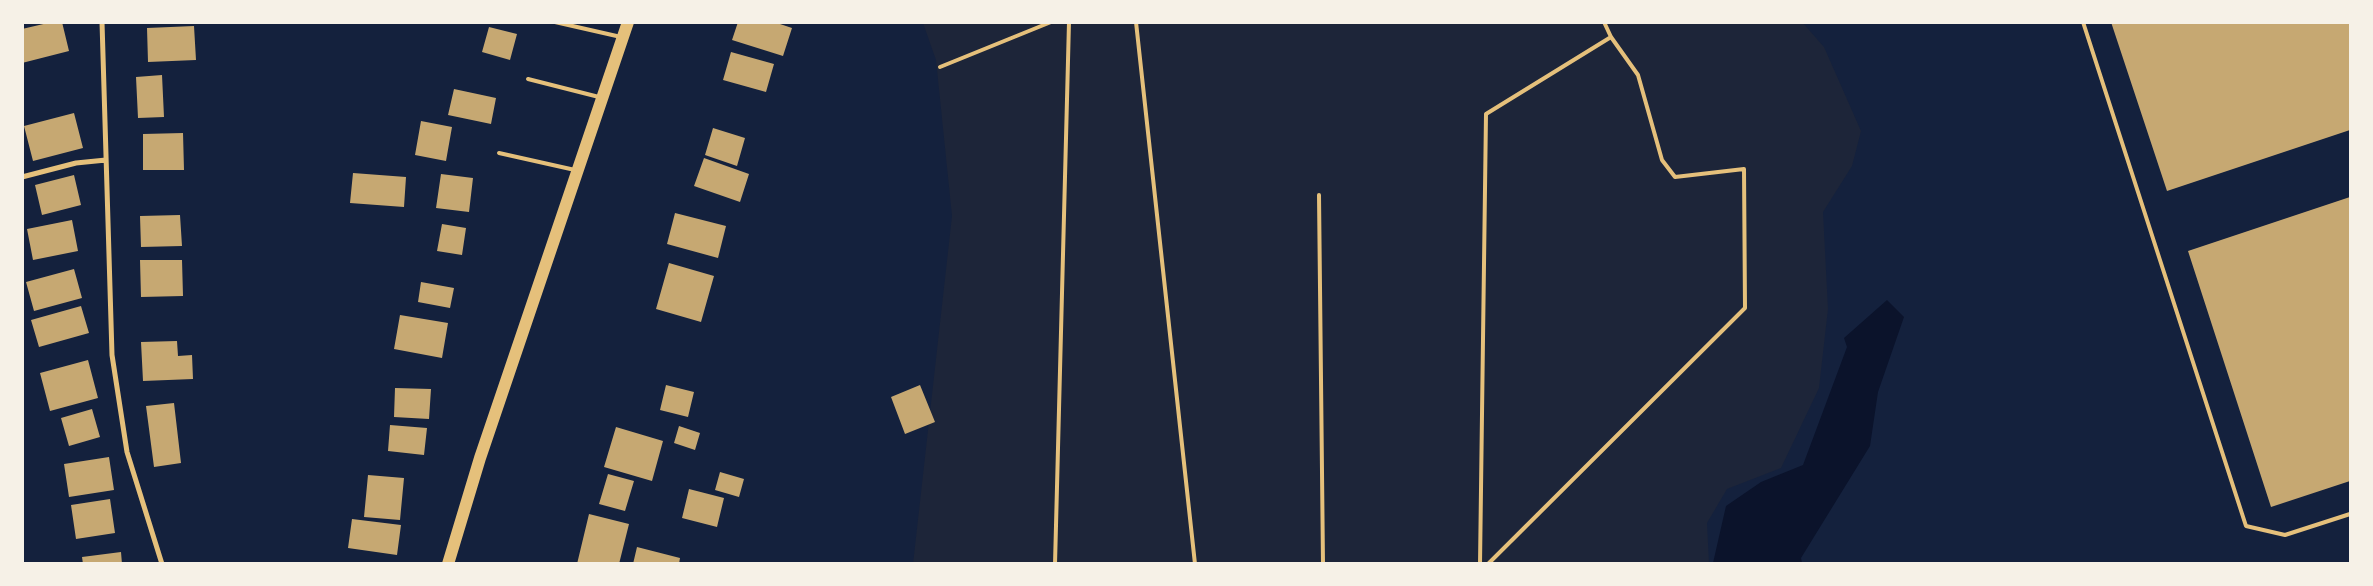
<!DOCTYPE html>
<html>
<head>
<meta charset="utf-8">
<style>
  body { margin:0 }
  #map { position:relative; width:2373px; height:586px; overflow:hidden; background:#14213d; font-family:Arial,sans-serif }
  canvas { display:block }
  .frame { position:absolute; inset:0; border:24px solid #f6f1e7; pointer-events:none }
</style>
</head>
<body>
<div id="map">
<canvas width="2373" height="586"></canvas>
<div class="frame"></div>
</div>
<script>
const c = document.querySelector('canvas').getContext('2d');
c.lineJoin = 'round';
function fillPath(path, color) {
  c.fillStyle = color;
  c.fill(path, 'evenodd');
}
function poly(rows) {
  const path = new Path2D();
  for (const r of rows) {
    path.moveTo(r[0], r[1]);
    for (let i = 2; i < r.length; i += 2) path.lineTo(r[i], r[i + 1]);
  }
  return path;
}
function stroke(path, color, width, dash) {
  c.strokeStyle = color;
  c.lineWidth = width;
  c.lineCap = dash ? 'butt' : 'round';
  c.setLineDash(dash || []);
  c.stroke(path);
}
const green = poly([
  [1802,22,1824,47,1861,131,1852,166,1823,212,1828,309,1819,388,1781,468,1727,489,1707,523,1709,563,913,564,952,216,936,60,923,23]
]);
const water = poly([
  [1887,300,1904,317,1878,392,1870,446,1801,558,1802,563,1713,563,1726,506,1761,482,1803,465,1847,347,1844,338]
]);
const building = poly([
  [52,22,62,22,69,51,22,63,22,29],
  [738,22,774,22,792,28,783,56,732,40],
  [2111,22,2350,22,2350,130,2167,191],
  [194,26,196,60,148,62,147,28],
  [489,27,517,34,510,60,482,52],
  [731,52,774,64,766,92,723,80],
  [162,75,164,117,138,118,136,77],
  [454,89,496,98,491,124,448,115],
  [74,113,83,148,33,161,24,126],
  [421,121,452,127,446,161,415,155],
  [713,128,745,138,737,166,705,155],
  [183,133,184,170,143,170,143,134],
  [704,158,749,174,740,202,694,186],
  [353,173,406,177,404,207,350,203],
  [441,174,473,178,469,212,436,208],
  [74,175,81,205,42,215,35,185],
  [2350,197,2350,481,2271,507,2188,251],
  [675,213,726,226,718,258,667,244],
  [180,215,182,246,141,247,140,216],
  [72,220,78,251,33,260,27,229],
  [442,224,466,228,462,255,437,251],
  [140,260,182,260,183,296,141,297],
  [669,263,714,276,701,322,656,309],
  [74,269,82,298,34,311,26,282],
  [421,282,454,288,450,308,418,302],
  [81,306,89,333,39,347,31,320],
  [400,315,448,323,442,358,394,349],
  [177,341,178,356,192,355,193,379,143,381,141,342],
  [88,360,98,398,50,411,40,373],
  [666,385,694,392,688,417,660,410],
  [920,385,935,422,905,434,891,397],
  [395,388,431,389,429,419,394,417],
  [174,403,181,463,154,467,146,406],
  [92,409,100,437,69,446,61,418],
  [390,425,427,428,424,455,388,451],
  [679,426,700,433,695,450,674,443],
  [616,427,663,441,652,481,604,467],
  [109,457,114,490,69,497,64,464],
  [720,472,744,479,739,497,715,490],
  [608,474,634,481,625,511,599,504],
  [368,475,404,478,400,520,364,517],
  [689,489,724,498,717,527,682,518],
  [110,499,115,533,76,539,71,505],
  [589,514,629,524,619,564,577,564],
  [352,519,401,525,397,555,348,548],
  [637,547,680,558,679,564,633,564],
  [121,552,122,564,83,564,82,557]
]);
const service = poly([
  [555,22,621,37],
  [1136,22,1195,564],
  [2083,22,2246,526,2285,535,2350,514],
  [940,67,1051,22],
  [528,79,599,97],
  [499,153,575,170],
  [1319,195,1323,564],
  [1055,564,1069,22],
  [1480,564,1486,114,1611,37],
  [1488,564,1745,308,1744,169,1675,177,1662,160,1638,75,1611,37,1604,22]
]);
const minor = poly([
  [102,22,112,355,127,452,162,564],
  [22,177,76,163,106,160]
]);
const primary = poly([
  [448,564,480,458,628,22]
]);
fillPath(green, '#1d2539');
fillPath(water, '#0b132b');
fillPath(building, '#c6a872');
stroke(service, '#e5c07b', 4);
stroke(minor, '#e5c07b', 5);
stroke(primary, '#e5c07b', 12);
</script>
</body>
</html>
